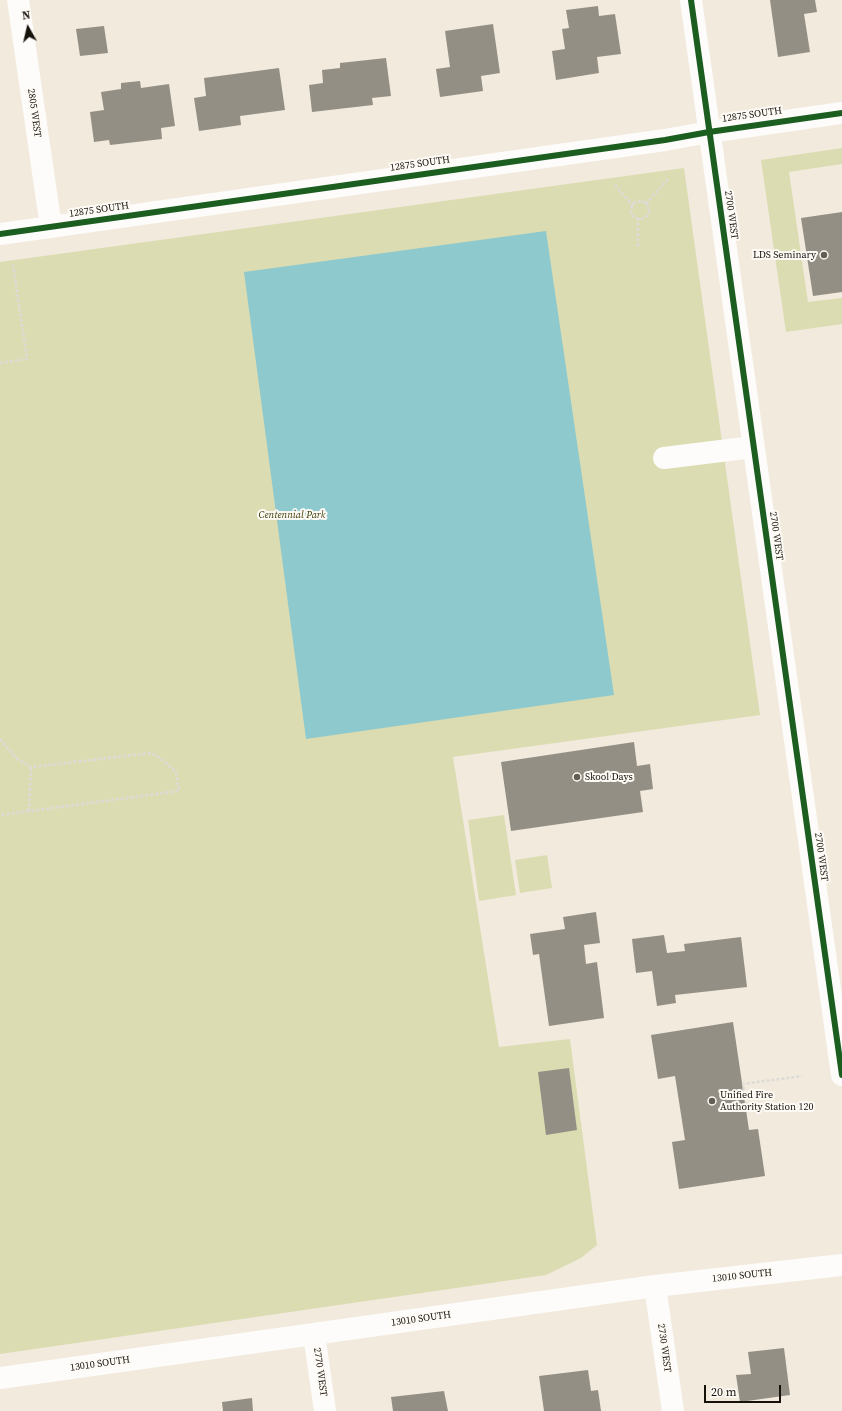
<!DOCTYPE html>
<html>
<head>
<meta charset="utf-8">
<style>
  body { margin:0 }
  #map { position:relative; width:842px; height:1411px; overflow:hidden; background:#f1eadd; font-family:"Source Serif 4",serif }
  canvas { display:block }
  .north { position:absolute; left:8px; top:8px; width:40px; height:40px; -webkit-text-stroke:3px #fefbf6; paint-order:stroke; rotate:352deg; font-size:11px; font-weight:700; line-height:16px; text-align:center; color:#16120a }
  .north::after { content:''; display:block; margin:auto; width:14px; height:18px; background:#16120a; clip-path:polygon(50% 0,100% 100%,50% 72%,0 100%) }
  .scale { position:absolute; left:704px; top:1385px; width:77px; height:18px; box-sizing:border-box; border:2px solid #16120a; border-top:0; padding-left:5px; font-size:12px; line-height:14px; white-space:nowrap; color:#16120a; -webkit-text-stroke:3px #fefbf6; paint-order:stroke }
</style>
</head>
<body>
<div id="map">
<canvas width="842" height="1411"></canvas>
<div class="north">N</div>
<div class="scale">20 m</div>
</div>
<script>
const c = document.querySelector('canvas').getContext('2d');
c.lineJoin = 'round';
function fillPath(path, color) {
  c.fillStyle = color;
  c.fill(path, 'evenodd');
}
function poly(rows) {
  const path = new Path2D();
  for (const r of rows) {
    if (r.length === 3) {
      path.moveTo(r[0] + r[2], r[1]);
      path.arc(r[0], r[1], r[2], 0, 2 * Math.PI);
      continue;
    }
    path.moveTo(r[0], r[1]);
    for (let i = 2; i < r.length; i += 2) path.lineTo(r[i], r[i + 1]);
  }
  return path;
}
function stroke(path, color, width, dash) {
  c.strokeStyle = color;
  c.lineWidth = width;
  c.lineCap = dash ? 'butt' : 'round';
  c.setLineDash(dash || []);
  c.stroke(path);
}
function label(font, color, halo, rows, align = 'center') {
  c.font = font + ' "Source Serif 4",serif';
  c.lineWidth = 4;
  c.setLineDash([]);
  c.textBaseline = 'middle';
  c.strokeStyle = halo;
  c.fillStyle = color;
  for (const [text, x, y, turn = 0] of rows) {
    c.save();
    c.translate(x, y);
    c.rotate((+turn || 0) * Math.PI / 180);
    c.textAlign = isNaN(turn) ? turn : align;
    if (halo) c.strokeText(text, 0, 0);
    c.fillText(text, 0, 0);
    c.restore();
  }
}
const green = poly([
  [842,148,842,164,789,172,808,302,842,298,842,324,786,332,761,160],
  [684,168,760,715,453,757,499,1047,570,1039,597,1245,581,1258,546,1275,0,1354,0,262],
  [504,815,516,895,479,901,468,820],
  [547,855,552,888,520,893,515,860]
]);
const water = poly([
  [546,231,614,695,306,739,244,272]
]);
const building = poly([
  [770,0,815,0,817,12,804,14,810,52,778,57],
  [598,6,599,16,615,14,621,54,597,57,599,73,556,80,552,51,565,49,562,29,569,28,566,10],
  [493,24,500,73,481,76,483,91,440,97,436,69,450,67,445,31],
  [104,26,108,53,80,56,76,29],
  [386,58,391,96,372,98,373,105,312,112,309,85,323,83,322,70,340,68,340,63],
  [279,68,285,110,240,116,241,125,199,131,194,98,206,96,204,78],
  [140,81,141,88,169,84,175,126,161,128,162,139,110,145,109,140,94,142,90,112,104,110,101,92,121,89,121,83],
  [842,212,842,292,813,296,801,218],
  [634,742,637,766,650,764,653,789,640,791,643,812,511,831,501,762],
  [596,912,600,943,584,945,586,964,597,962,604,1018,549,1026,539,954,533,955,530,934,565,929,563,917],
  [664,935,667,953,685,951,684,944,741,937,747,987,675,995,676,1003,657,1006,652,971,636,973,632,939],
  [733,1022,749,1130,758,1129,765,1176,679,1189,672,1142,685,1140,675,1076,658,1079,651,1035],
  [569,1068,577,1130,546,1135,538,1072],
  [784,1348,790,1395,740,1402,736,1375,751,1374,748,1352],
  [588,1370,591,1391,598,1390,601,1411,544,1411,539,1376],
  [444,1391,448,1411,393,1411,391,1397],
  [252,1398,253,1411,223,1411,222,1402]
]);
const path = poly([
  [615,185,624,196,633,205],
  [640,210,9],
  [646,204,669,178],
  [638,246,638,219],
  [0,363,27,359,13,265],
  [0,739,16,758,31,767,152,753,164,761,176,772,179,791,0,815],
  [29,811,31,767],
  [747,1110,743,1084,802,1076]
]);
const minor = poly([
  [18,0,51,227],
  [0,234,665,140,709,132,842,113],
  [664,458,753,447],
  [655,1286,673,1411],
  [314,1334,325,1411],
  [0,1378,655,1286,842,1265]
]);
const major = poly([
  [691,0,842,1075]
]);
const cycleway = poly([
  [691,0,842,1075],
  [0,234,665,140,709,132,842,113]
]);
const markers = [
  [824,255,4,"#635e54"],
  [577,777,4,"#635e54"],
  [712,1101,4,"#635e54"]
];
const streetNames = [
  ["2805 WEST",34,113,82],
  ["12875 SOUTH",752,115,-8],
  ["12875 SOUTH",420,164,-8],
  ["12875 SOUTH",99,210,-8],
  ["2700 WEST",731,215,82],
  ["2700 WEST",776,536,82],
  ["2700 WEST",821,857,82],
  ["13010 SOUTH",742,1276,-6],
  ["13010 SOUTH",421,1319,-8],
  ["2730 WEST",664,1348,82],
  ["13010 SOUTH",100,1364,-8],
  ["2770 WEST",320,1372,82]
];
const poiNames = [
  ["LDS Seminary",816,255,"right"],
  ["Skool Days",585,777],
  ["Unified Fire",720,1095],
  ["Authority Station 120",720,1107]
];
const parkNames = [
  ["Centennial Park",292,515]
];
fillPath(green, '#dcdcb2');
fillPath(water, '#8dc9cd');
fillPath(building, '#948f85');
stroke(path, '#dddbd7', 2.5, [3, 2]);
stroke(minor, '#fdfcfa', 22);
stroke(major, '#fdfcfa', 22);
stroke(cycleway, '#1b5e20', 6);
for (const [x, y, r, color] of markers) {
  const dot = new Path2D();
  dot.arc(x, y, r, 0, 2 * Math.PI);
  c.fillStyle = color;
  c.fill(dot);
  stroke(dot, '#fefbf6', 1.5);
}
label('10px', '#16120a', '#fefbf6', streetNames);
label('10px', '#16120a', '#fefbf6', poiNames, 'left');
label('italic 10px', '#383b06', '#fefbf6', parkNames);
</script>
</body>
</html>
